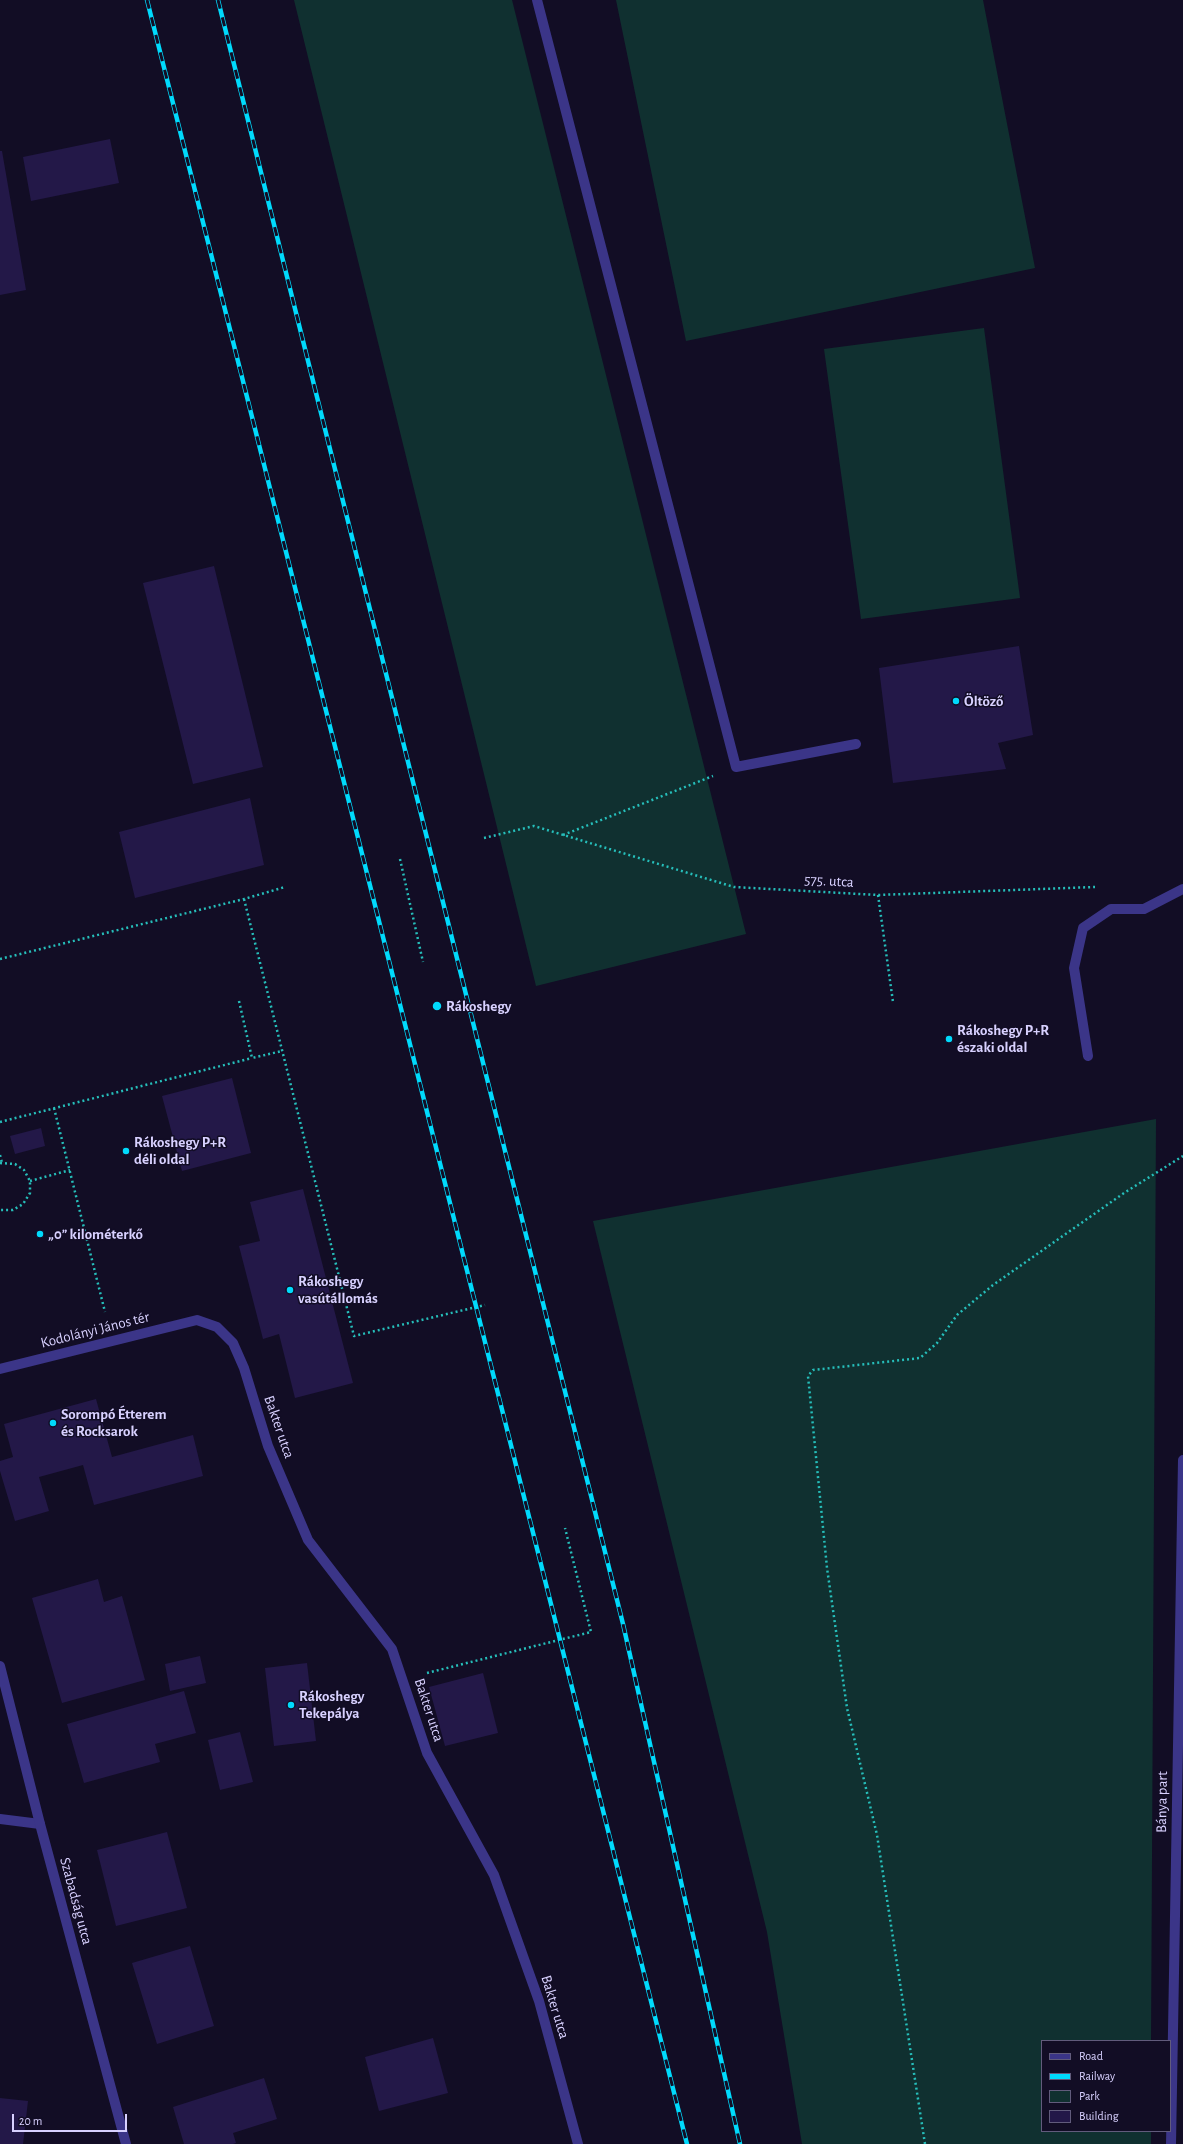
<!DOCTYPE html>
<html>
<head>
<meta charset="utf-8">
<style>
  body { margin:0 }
  #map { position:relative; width:1183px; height:2144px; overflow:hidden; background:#120d25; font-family:"Alegreya Sans",sans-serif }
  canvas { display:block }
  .legend { position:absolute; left:1041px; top:2040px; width:130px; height:92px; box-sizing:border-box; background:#120d25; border:1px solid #615b7c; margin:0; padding:5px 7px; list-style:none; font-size:12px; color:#d8d1ff }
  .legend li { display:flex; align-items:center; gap:8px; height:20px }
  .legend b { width:20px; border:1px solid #615b7c }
  .scale { position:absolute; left:12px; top:2114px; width:115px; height:18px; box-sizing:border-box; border:2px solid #d8d1ff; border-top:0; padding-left:5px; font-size:12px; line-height:14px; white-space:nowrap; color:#d8d1ff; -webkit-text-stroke:3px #120d25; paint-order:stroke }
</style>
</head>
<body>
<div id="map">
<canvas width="1183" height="2144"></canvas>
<ul class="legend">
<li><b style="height:5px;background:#3b3588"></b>Road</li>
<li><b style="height:5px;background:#00dafc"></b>Railway</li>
<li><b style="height:11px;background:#103030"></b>Park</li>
<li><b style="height:11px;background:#231848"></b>Building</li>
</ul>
<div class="scale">20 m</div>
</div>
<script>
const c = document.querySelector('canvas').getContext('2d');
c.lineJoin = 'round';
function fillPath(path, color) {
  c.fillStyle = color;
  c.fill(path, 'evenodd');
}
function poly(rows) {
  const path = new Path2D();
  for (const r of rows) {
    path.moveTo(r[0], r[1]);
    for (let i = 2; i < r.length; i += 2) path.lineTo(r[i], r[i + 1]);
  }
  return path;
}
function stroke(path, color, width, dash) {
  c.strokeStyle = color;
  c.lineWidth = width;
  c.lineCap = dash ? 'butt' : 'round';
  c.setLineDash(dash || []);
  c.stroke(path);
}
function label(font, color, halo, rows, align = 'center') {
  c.font = font + ' "Alegreya Sans",sans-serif';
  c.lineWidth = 3;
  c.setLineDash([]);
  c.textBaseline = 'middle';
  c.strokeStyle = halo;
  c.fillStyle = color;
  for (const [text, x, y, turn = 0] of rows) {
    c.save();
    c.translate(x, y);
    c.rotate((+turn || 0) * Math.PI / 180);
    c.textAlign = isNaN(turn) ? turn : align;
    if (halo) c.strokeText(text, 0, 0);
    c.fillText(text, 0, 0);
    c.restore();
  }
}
const green = poly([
  [294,0,512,0,746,934,536,986],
  [616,0,983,0,1035,268,686,341],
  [984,328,1020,598,861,619,824,349],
  [1156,1119,1151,2041,1042,2041,1042,2131,1151,2131,1151,2144,802,2144,767,1932,593,1221]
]);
const building = poly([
  [110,139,119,183,31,201,23,157],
  [0,151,2,151,26,290,0,295],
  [214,566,263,767,193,784,143,583],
  [1019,646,1033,735,998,743,1006,769,893,783,879,668],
  [250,798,264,865,135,898,119,832],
  [232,1078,251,1153,182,1171,162,1096],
  [41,1128,45,1146,15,1154,10,1136],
  [303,1189,353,1383,295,1398,279,1334,263,1339,239,1246,260,1241,250,1202],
  [96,1399,112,1457,193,1435,203,1476,94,1505,83,1465,39,1477,49,1511,15,1521,0,1471,0,1461,13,1457,4,1424],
  [98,1579,104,1602,122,1596,145,1680,62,1703,32,1598],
  [200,1656,206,1683,170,1691,165,1664],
  [307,1663,316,1741,274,1746,265,1668],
  [483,1673,498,1733,445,1746,429,1687],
  [184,1691,196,1733,155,1744,160,1762,84,1783,67,1724],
  [240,1732,253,1782,220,1790,208,1740],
  [167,1832,187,1908,116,1926,97,1850],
  [190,1946,214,2026,157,2044,132,1963],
  [433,2038,448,2093,379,2111,365,2057],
  [264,2078,277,2119,233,2133,236,2143,233,2144,184,2144,173,2107],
  [0,2098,28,2101,23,2144,0,2144]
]);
const path = poly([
  [563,835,713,776],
  [484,838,534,826,734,887,878,895,1095,887],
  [400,859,423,962],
  [878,895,893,1002],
  [244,899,354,1336,485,1305],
  [0,959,244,899,285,887],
  [239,1001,252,1058,282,1051],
  [54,1108,105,1312],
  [0,1122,252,1058],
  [0,1155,2,1163],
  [0,1163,15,1164,24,1170,30,1181,30,1193,23,1204,13,1210,0,1210],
  [30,1181,70,1170],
  [427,1673,591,1632,565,1528],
  [925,2144,877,1835,847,1708,827,1568,808,1376,813,1370,920,1358,937,1343,957,1315,993,1285,1124,1193,1183,1156]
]);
const service = poly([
  [537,0,736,767,856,744],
  [1088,1056,1074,968,1083,928,1111,909,1144,909,1183,889]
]);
const minor = poly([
  [0,1369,197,1320,217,1327,233,1343,244,1368,268,1446,308,1540,392,1649,427,1753,494,1875,539,2001,578,2144],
  [0,1819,40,1824],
  [1171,2144,1183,1460]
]);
const tertiary = poly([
  [0,1666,40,1824,126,2144]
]);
const rail = poly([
  [147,0,687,2144],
  [218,0,623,1624,740,2144]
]);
const markers = [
  [956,701,4,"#00dafc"],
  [437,1006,5,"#00dafc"],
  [949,1039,4,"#00dafc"],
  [126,1151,4,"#00dafc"],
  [40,1234,4,"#00dafc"],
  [290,1290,4,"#00dafc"],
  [53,1423,4,"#00dafc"],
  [291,1705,4,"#00dafc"]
];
const poiNames = [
  ["Öltöző",964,701],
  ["Rákoshegy",446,1006],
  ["Rákoshegy P+R",957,1030],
  ["északi oldal",957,1047],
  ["Rákoshegy P+R",134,1142],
  ["déli oldal",134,1159],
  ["„0” kilométerkő",48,1234],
  ["Rákoshegy",298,1281],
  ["vasútállomás",298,1298],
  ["Sorompó Étterem",61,1414],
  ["és Rocksarok",61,1431],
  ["Rákoshegy",299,1696],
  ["Tekepálya",299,1713]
];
const streetNames = [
  ["575. utca",829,881,3],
  ["Kodolányi János tér",95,1330,-14],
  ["Bakter utca",279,1427,71],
  ["Bakter utca",429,1710,72],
  ["Bánya part",1162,1802,-89],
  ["Szabadság utca",76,1901,75],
  ["Bakter utca",555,2007,73]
];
fillPath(green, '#103030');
fillPath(building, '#231848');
stroke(path, '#26beba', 2.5, [2, 3]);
stroke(service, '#3b3588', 10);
stroke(minor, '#3b3588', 10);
stroke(tertiary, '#3b3588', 10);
stroke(rail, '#00dafc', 4.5);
stroke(rail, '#120d25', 3, [9]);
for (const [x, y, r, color] of markers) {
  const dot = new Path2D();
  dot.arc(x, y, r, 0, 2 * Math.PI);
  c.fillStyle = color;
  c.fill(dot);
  stroke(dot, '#120d25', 1.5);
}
label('bold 15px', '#d8d1ff', '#120d25', poiNames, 'left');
label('15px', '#d8d1ff', '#120d25', streetNames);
</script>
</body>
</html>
